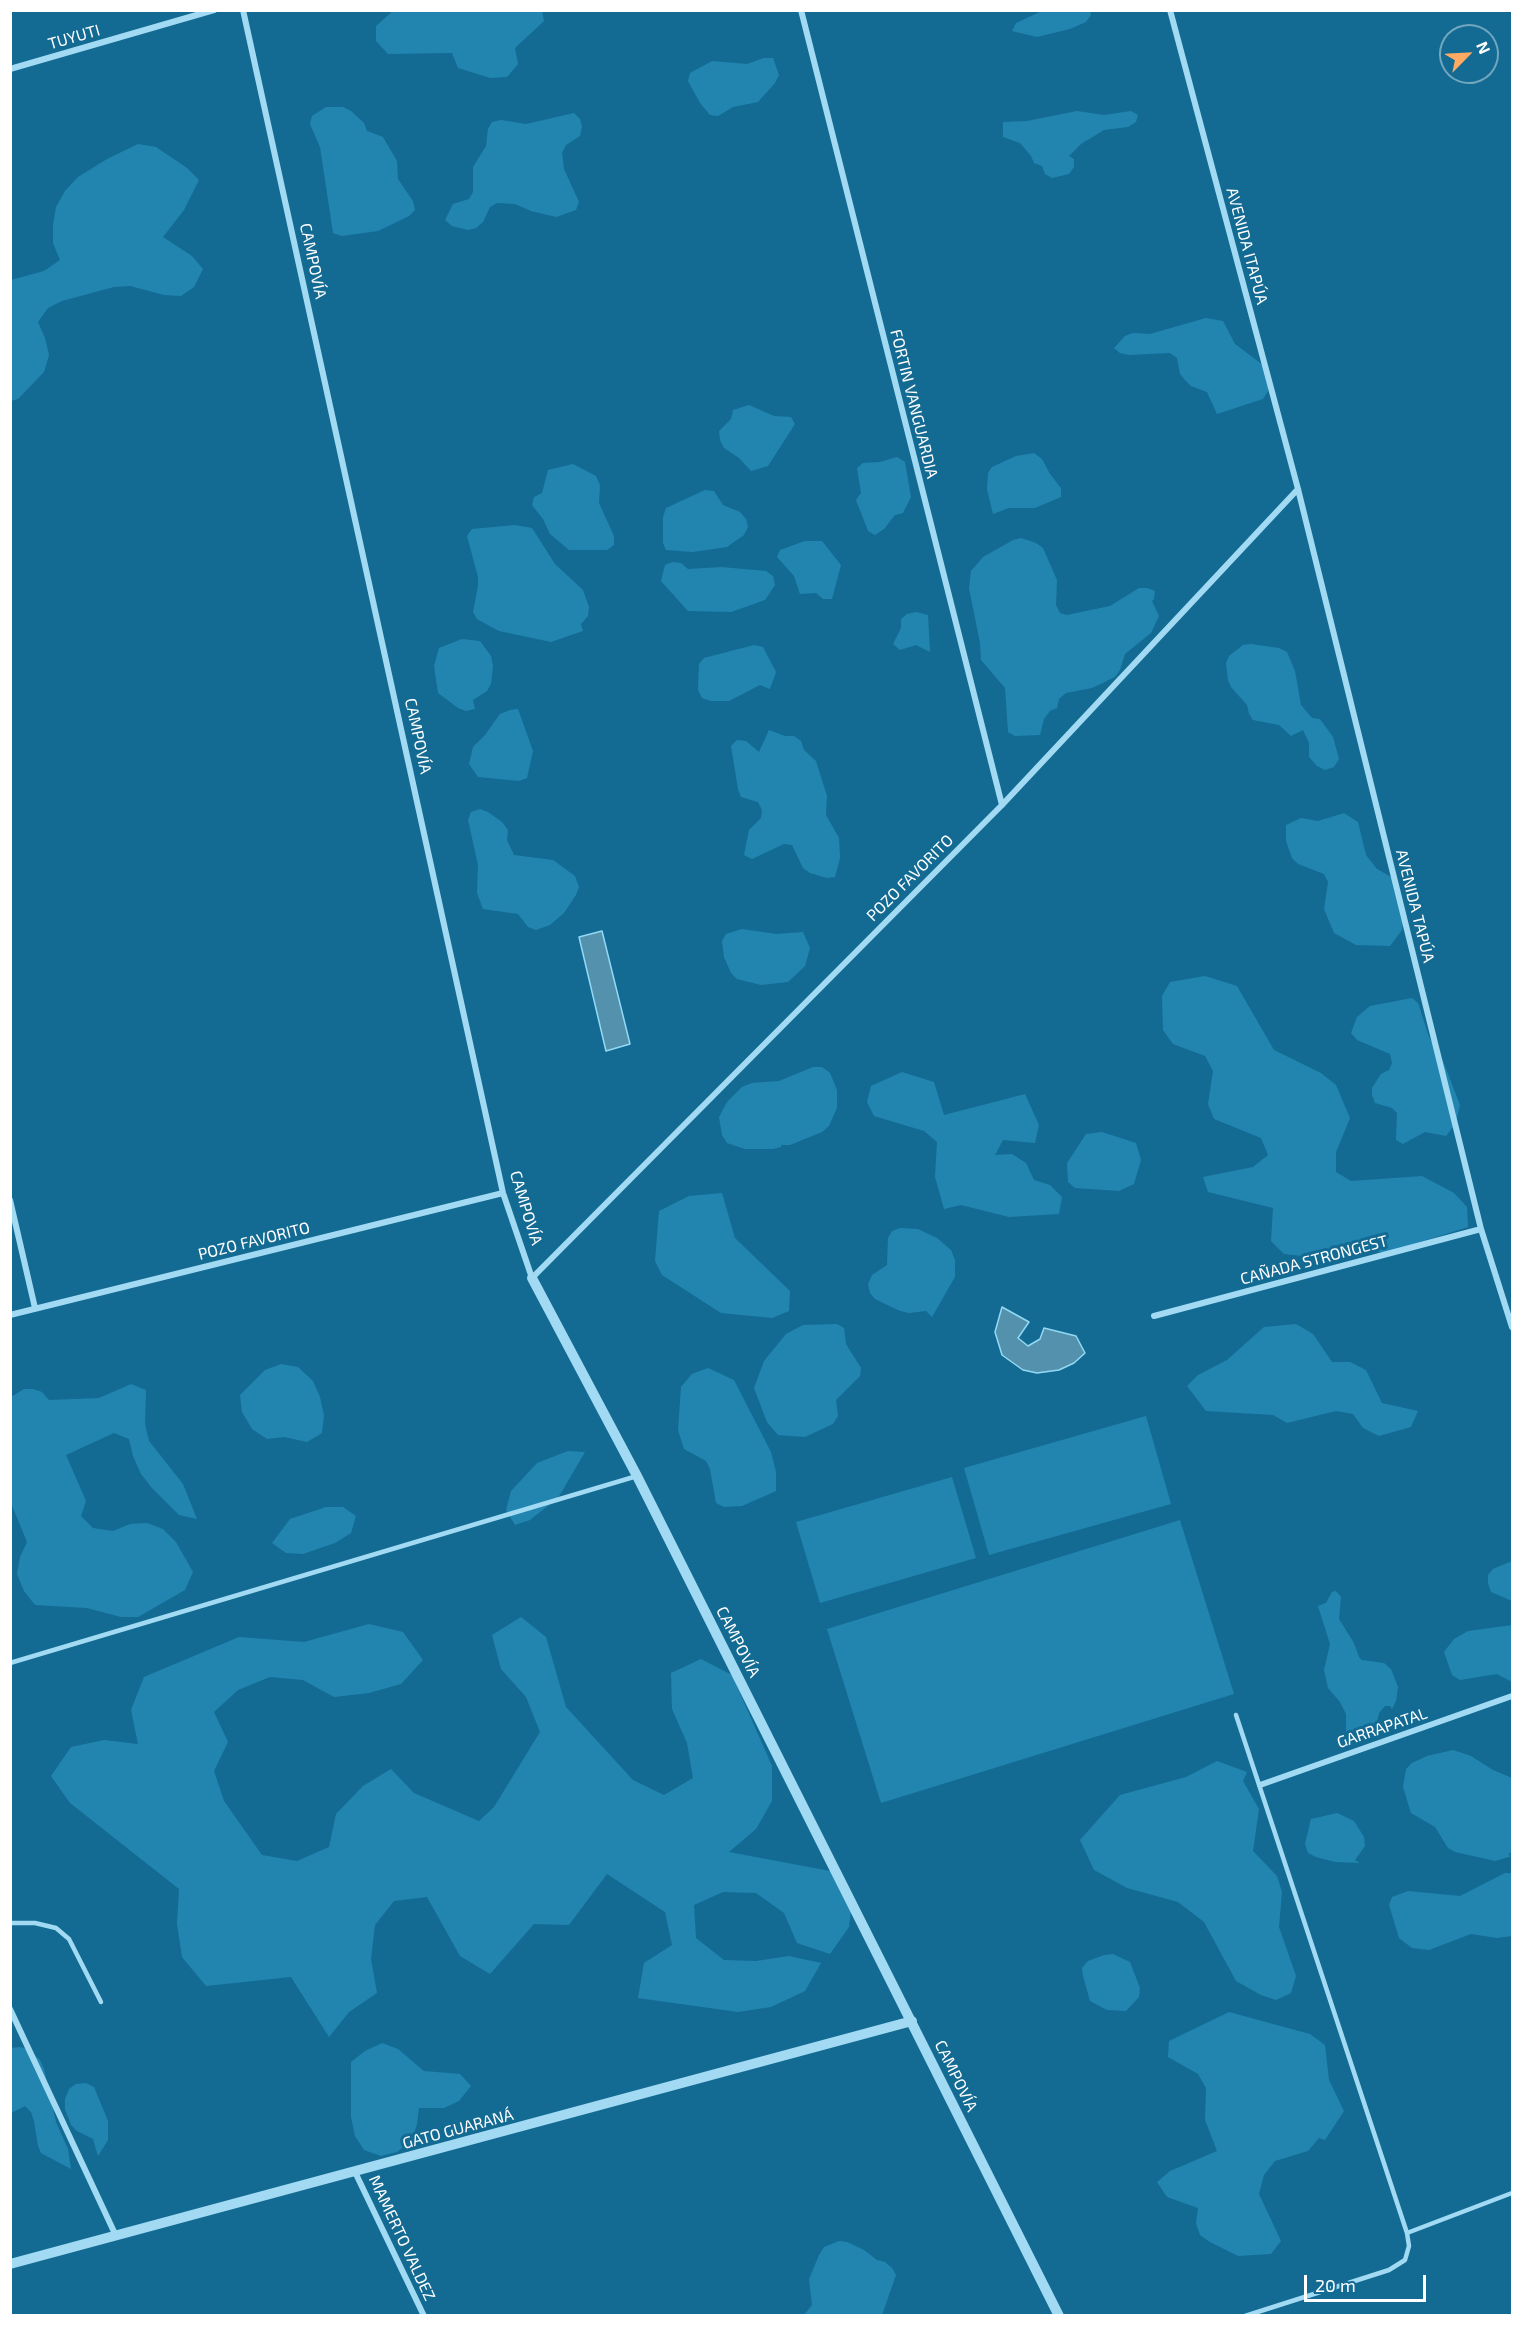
<!DOCTYPE html>
<html>
<head>
<meta charset="utf-8">
<style>
  body { margin:0 }
  #map { position:relative; width:1523px; height:2326px; overflow:hidden; background:#136b93; font-family:"Exo 2",sans-serif }
  canvas { display:block }
  .frame { position:absolute; inset:0; border:12px solid #fff; pointer-events:none }
  .north { position:absolute; left:1439px; top:24px; width:60px; height:60px; box-sizing:border-box; background:#136b93; border:2px solid #71a6be; border-radius:50%; rotate:66deg; font-size:16px; font-weight:700; line-height:24px; text-align:center; color:#fff }
  .north::after { content:''; display:block; margin:auto; width:21px; height:27px; background:#ffaa62; clip-path:polygon(50% 0,100% 100%,50% 72%,0 100%) }
  .scale { position:absolute; left:1304px; top:2275px; width:122px; height:27px; box-sizing:border-box; border:3px solid #fff; border-top:0; padding-left:8px; font-size:18px; line-height:21px; white-space:nowrap; color:#fff; -webkit-text-stroke:4px #136b93; paint-order:stroke }
</style>
</head>
<body>
<div id="map">
<canvas width="1523" height="2326"></canvas>
<div class="frame"></div>
<div class="north">N</div>
<div class="scale">20 m</div>
</div>
<script>
const c = document.querySelector('canvas').getContext('2d');
c.lineJoin = 'round';
function fillPath(path, color) {
  c.fillStyle = color;
  c.fill(path, 'evenodd');
}
function poly(rows) {
  const path = new Path2D();
  for (const r of rows) {
    path.moveTo(r[0], r[1]);
    for (let i = 2; i < r.length; i += 2) path.lineTo(r[i], r[i + 1]);
  }
  return path;
}
function stroke(path, color, width, dash) {
  c.strokeStyle = color;
  c.lineWidth = width;
  c.lineCap = dash ? 'butt' : 'round';
  c.setLineDash(dash || []);
  c.stroke(path);
}
function label(font, color, halo, rows, align = 'center') {
  c.font = font + ' "Exo 2",sans-serif';
  c.lineWidth = 6;
  c.setLineDash([]);
  c.textBaseline = 'middle';
  c.strokeStyle = halo;
  c.fillStyle = color;
  for (const [text, x, y, turn = 0] of rows) {
    c.save();
    c.translate(x, y);
    c.rotate((+turn || 0) * Math.PI / 180);
    c.textAlign = isNaN(turn) ? turn : align;
    if (halo) c.strokeText(text, 0, 0);
    c.fillText(text, 0, 0);
    c.restore();
  }
}
const green = poly([
  [394,10,542,11,544,21,515,48,518,64,507,77,490,78,458,68,452,53,388,54,376,41,376,26],
  [1042,11,1090,11,1091,15,1086,22,1070,29,1037,37,1012,31,1016,23],
  [764,58,773,58,779,75,775,83,758,102,733,107,718,116,710,115,700,103,688,81,690,73,712,61,747,64],
  [326,107,343,107,351,111,364,123,367,131,383,137,397,161,398,179,413,201,415,210,409,216,378,231,342,236,333,233,320,147,310,124,312,116],
  [1077,111,1104,115,1131,111,1138,115,1136,122,1128,127,1104,130,1081,144,1069,156,1074,159,1074,167,1069,174,1052,178,1045,174,1042,166,1034,163,1031,156,1020,143,1003,137,1003,122,1027,121],
  [574,113,580,119,582,127,580,136,566,145,562,153,564,169,579,202,576,210,556,217,531,211,515,204,497,203,490,207,483,222,476,228,468,230,452,226,445,220,453,204,469,199,473,192,473,167,486,146,488,129,492,122,501,120,526,124],
  [138,144,156,147,187,168,199,180,184,210,163,237,192,256,203,269,194,287,181,296,164,295,130,286,114,287,62,301,48,308,38,322,45,338,49,355,44,372,18,399,11,401,11,280,44,271,60,260,53,243,53,225,56,207,65,191,78,177,107,159],
  [1206,318,1223,321,1235,344,1263,365,1269,381,1268,391,1263,399,1217,414,1207,392,1191,386,1185,380,1180,374,1177,358,1170,353,1129,355,1120,353,1114,348,1125,336,1133,333,1150,334],
  [749,405,774,416,791,417,795,424,768,466,751,471,739,458,724,448,720,440,719,431,731,419,733,410],
  [1034,453,1042,459,1050,474,1061,488,1061,497,1035,508,1009,508,993,514,987,489,988,473,992,467,1016,456],
  [897,457,905,462,911,497,903,513,895,515,884,529,875,535,868,531,856,500,861,493,857,468,863,463,880,462],
  [573,464,596,476,600,485,599,503,614,536,614,545,607,550,569,550,550,534,543,519,532,505,534,497,542,493,548,470],
  [705,490,714,491,723,505,740,512,746,519,748,527,744,535,727,547,693,552,666,550,663,543,663,517,666,508],
  [515,525,532,528,555,564,583,590,589,607,588,616,581,624,583,631,551,642,499,631,477,619,473,612,478,586,478,577,467,536,472,529],
  [1021,538,1036,543,1043,548,1057,580,1056,605,1060,613,1067,615,1110,606,1139,588,1147,588,1155,591,1154,599,1152,601,1159,616,1151,633,1125,654,1120,670,1115,677,1092,688,1066,693,1059,699,1057,708,1050,711,1044,719,1040,735,1015,736,1008,732,1005,688,981,660,980,643,969,588,971,571,983,557,1013,540],
  [805,541,822,541,841,565,832,599,823,599,816,593,800,594,794,576,777,557,780,550],
  [673,562,681,563,688,569,721,567,766,571,773,576,775,585,765,600,731,612,688,611,661,581,665,565],
  [916,612,928,615,930,652,916,645,900,650,893,644,901,628,901,619,907,614],
  [462,639,480,641,491,656,493,666,491,684,487,691,473,700,475,709,466,711,458,708,438,693,434,666,439,648],
  [1251,644,1279,648,1287,652,1295,671,1301,705,1312,718,1320,719,1333,737,1339,759,1334,767,1325,770,1317,766,1309,757,1309,743,1303,730,1291,736,1279,725,1253,720,1249,714,1247,705,1231,687,1228,680,1226,663,1229,656,1243,645],
  [754,645,763,647,776,672,770,689,760,685,729,701,711,701,702,698,698,690,699,664,704,658],
  [518,709,533,751,527,778,519,781,478,777,469,764,473,747,485,735,500,714,510,710],
  [769,730,785,736,794,736,801,741,804,750,816,761,827,796,826,815,839,838,840,858,835,877,827,878,810,873,803,868,792,845,784,844,752,859,744,855,749,830,761,818,762,810,758,802,741,797,738,789,731,746,737,740,746,741,759,752],
  [480,809,488,812,502,822,508,830,507,840,514,855,553,860,575,876,579,887,576,895,564,913,550,925,536,930,528,927,518,914,483,909,477,893,478,865,468,820,471,812],
  [1344,813,1358,822,1366,855,1377,869,1393,878,1403,921,1402,930,1390,946,1356,945,1334,933,1324,909,1328,882,1324,874,1298,864,1292,858,1286,841,1286,825,1301,818,1318,821],
  [742,929,776,934,803,932,810,948,805,966,788,982,761,985,737,979,731,973,724,957,722,941,726,934],
  [1205,976,1237,986,1274,1050,1321,1073,1336,1085,1350,1118,1336,1152,1336,1172,1351,1181,1422,1176,1454,1193,1467,1207,1468,1227,1385,1253,1353,1248,1302,1256,1284,1254,1271,1241,1273,1208,1208,1192,1203,1177,1253,1167,1268,1155,1261,1138,1214,1119,1208,1104,1213,1071,1205,1056,1173,1044,1163,1030,1162,996,1170,982],
  [1412,998,1418,1003,1429,1037,1443,1061,1460,1105,1456,1123,1446,1136,1425,1132,1403,1144,1396,1140,1397,1113,1392,1108,1375,1103,1372,1095,1372,1088,1381,1074,1389,1070,1392,1063,1390,1054,1357,1040,1351,1033,1357,1017,1370,1006],
  [813,1067,822,1067,830,1073,837,1090,837,1108,829,1126,822,1132,790,1145,781,1145,781,1147,773,1149,745,1149,727,1143,722,1135,719,1117,727,1102,742,1087,752,1083,779,1081],
  [902,1072,934,1082,944,1115,1025,1094,1039,1125,1035,1143,1003,1140,995,1155,1012,1154,1026,1163,1034,1180,1050,1185,1062,1197,1059,1214,1009,1217,961,1205,944,1209,935,1177,937,1142,924,1131,874,1116,867,1102,871,1086],
  [1102,1132,1136,1143,1141,1160,1134,1184,1119,1191,1075,1188,1068,1182,1067,1163,1086,1134],
  [722,1193,735,1238,790,1291,789,1311,772,1318,721,1313,662,1275,655,1261,659,1211,689,1196],
  [900,1228,918,1229,937,1238,951,1250,955,1260,955,1277,932,1317,926,1311,909,1313,900,1311,875,1299,870,1293,868,1284,872,1275,887,1265,888,1238,892,1231],
  [837,1324,844,1328,846,1344,861,1368,860,1376,836,1400,838,1416,833,1424,805,1437,778,1435,767,1422,754,1388,764,1361,786,1334,803,1325],
  [1296,1324,1313,1334,1332,1362,1350,1362,1366,1370,1382,1403,1418,1411,1411,1427,1379,1436,1363,1428,1353,1414,1336,1411,1287,1423,1273,1415,1206,1411,1187,1386,1198,1375,1227,1360,1264,1327],
  [281,1364,298,1367,313,1381,320,1397,324,1415,322,1433,307,1442,284,1437,267,1439,252,1429,242,1412,240,1395,265,1370],
  [708,1368,734,1380,771,1452,776,1472,776,1491,742,1506,724,1507,716,1503,710,1469,706,1461,684,1449,678,1430,681,1387,692,1374],
  [131,1384,146,1390,145,1424,149,1441,183,1484,197,1519,179,1515,152,1488,141,1474,133,1456,129,1439,114,1433,66,1455,86,1501,81,1516,93,1528,113,1531,130,1524,147,1523,163,1529,176,1542,193,1572,185,1590,138,1617,121,1617,87,1608,35,1605,24,1591,17,1574,20,1557,27,1542,11,1503,11,1397,24,1389,33,1389,42,1392,49,1400,99,1398],
  [1146,1416,1171,1504,989,1555,964,1468],
  [568,1451,585,1452,558,1498,530,1520,515,1525,506,1510,511,1491,537,1463],
  [952,1477,976,1558,820,1603,796,1522],
  [326,1507,343,1507,356,1516,351,1533,335,1543,303,1554,286,1553,272,1543,290,1519],
  [1180,1520,1234,1694,881,1803,827,1629],
  [1512,1561,1512,1601,1491,1592,1488,1583,1488,1575,1493,1569],
  [1336,1591,1341,1597,1339,1619,1354,1643,1359,1657,1362,1660,1384,1663,1391,1669,1398,1687,1396,1701,1392,1709,1390,1706,1385,1706,1379,1713,1377,1722,1367,1731,1354,1735,1348,1735,1346,1731,1346,1714,1340,1702,1328,1688,1324,1670,1330,1644,1318,1606,1326,1603,1332,1592],
  [521,1617,546,1637,566,1707,633,1780,664,1795,693,1778,687,1743,672,1709,671,1673,701,1659,732,1675,772,1766,772,1801,756,1829,729,1852,830,1871,853,1894,849,1927,830,1954,797,1943,784,1913,756,1893,723,1892,694,1905,696,1938,724,1960,756,1961,789,1956,821,1963,805,1991,771,2007,738,2012,638,1998,644,1963,672,1945,665,1912,607,1874,569,1925,534,1924,490,1974,460,1956,427,1897,394,1901,375,1925,371,1959,377,1993,349,2012,329,2037,291,1977,206,1986,182,1957,177,1924,179,1889,70,1803,51,1776,71,1747,104,1740,138,1744,131,1710,144,1677,239,1637,304,1642,369,1624,403,1632,423,1660,401,1684,369,1693,334,1697,303,1680,270,1677,238,1690,214,1712,228,1742,214,1771,224,1801,262,1855,297,1861,329,1847,336,1814,363,1786,391,1769,414,1793,479,1821,494,1807,540,1732,526,1697,501,1669,492,1635],
  [1512,1625,1512,1682,1497,1674,1460,1680,1452,1675,1444,1652,1454,1639,1468,1631],
  [1453,1750,1471,1756,1493,1770,1512,1778,1512,1851,1508,1855,1512,1856,1495,1861,1455,1852,1448,1848,1435,1827,1411,1813,1403,1787,1406,1769,1412,1763,1427,1756],
  [1217,1761,1247,1772,1243,1781,1259,1809,1253,1851,1277,1876,1282,1892,1279,1927,1296,1976,1291,1993,1276,2000,1261,1995,1236,1981,1204,1922,1178,1902,1127,1888,1094,1870,1080,1840,1120,1795,1186,1777],
  [1337,1813,1354,1821,1364,1837,1365,1846,1355,1860,1360,1863,1335,1862,1316,1857,1308,1853,1305,1844,1311,1819],
  [1505,1873,1512,1873,1512,1936,1497,1938,1471,1934,1429,1950,1412,1948,1399,1938,1389,1905,1392,1897,1408,1891,1460,1896],
  [1113,1954,1130,1962,1140,1988,1139,1997,1126,2011,1107,2010,1090,2001,1083,1976,1082,1968,1088,1961,1104,1955],
  [1229,2012,1310,2034,1325,2045,1329,2080,1344,2111,1325,2140,1319,2138,1308,2151,1275,2161,1264,2175,1259,2194,1281,2241,1271,2254,1238,2256,1210,2242,1200,2235,1196,2223,1198,2208,1167,2197,1157,2182,1170,2171,1217,2151,1205,2120,1206,2088,1198,2074,1168,2057,1169,2041],
  [382,2043,398,2049,424,2071,460,2074,471,2086,459,2101,444,2108,419,2108,417,2124,412,2140,397,2152,381,2156,364,2150,355,2136,351,2117,351,2062,365,2051],
  [20,2047,28,2049,40,2060,44,2069,56,2122,68,2149,71,2169,41,2153,38,2146,34,2121,31,2112,25,2106,11,2113,11,2048],
  [86,2083,94,2087,108,2121,108,2140,98,2156,93,2139,77,2131,71,2125,65,2109,65,2099,69,2089,76,2084],
  [839,2241,847,2242,864,2250,877,2260,885,2262,892,2268,896,2275,882,2315,804,2315,812,2305,809,2279,819,2255,824,2247]
]);
const water = poly([
  [602,931,630,1044,606,1051,579,937,602,931],
  [1002,1307,1029,1322,1018,1338,1028,1346,1040,1339,1044,1328,1076,1336,1085,1353,1074,1363,1059,1370,1037,1373,1023,1370,1002,1355,995,1332,1002,1307]
]);
const service = poly([
  [10,1663,637,1476],
  [1236,1715,1407,2233],
  [10,1923,35,1923,56,1928,69,1939,101,2002],
  [1245,2316,1389,2270,1405,2260,1409,2246,1407,2233,1512,2193]
]);
const minor = poly([
  [243,10,503,1193,532,1278,1002,805,1298,489],
  [801,10,1002,805],
  [1170,10,1298,489,1481,1229,1512,1327],
  [10,69,214,10],
  [10,1200,35,1308],
  [10,1315,503,1193],
  [1154,1316,1481,1229],
  [1260,1785,1512,1696],
  [10,2009,116,2236],
  [355,2172,424,2316]
]);
const tertiary = poly([
  [532,1278,637,1476,1059,2316],
  [10,2264,912,2021]
]);
const streetNames = [
  ["TUYUTI",74,37,-16],
  ["AVENIDA ITAPÚA",1247,246,75],
  ["CAMPOVÍA",313,261,78],
  ["FORTIN VANGUARDIA",914,404,76],
  ["CAMPOVÍA",418,736,78],
  ["POZO FAVORITO",910,878,-45],
  ["AVENIDA TAPÚA",1415,906,76],
  ["CAMPOVÍA",526,1208,73],
  ["POZO FAVORITO",254,1241,-14],
  ["CAÑADA STRONGEST",1314,1260,-15],
  ["CAMPOVÍA",738,1642,63],
  ["GARRAPATAL",1382,1728,-19],
  ["CAMPOVÍA",956,2076,64],
  ["GATO GUARANÁ",458,2129,-15],
  ["MAMERTO VALDEZ",402,2238,65]
];
fillPath(green, '#2285b0');
fillPath(water, '#5491ad');
stroke(water, '#93d9f5', 1.5);
stroke(service, '#a1daf2', 4.5);
stroke(minor, '#a1daf2', 6);
stroke(tertiary, '#a1daf2', 10);
label('16px', '#fff', '#136b93', streetNames);
</script>
</body>
</html>
